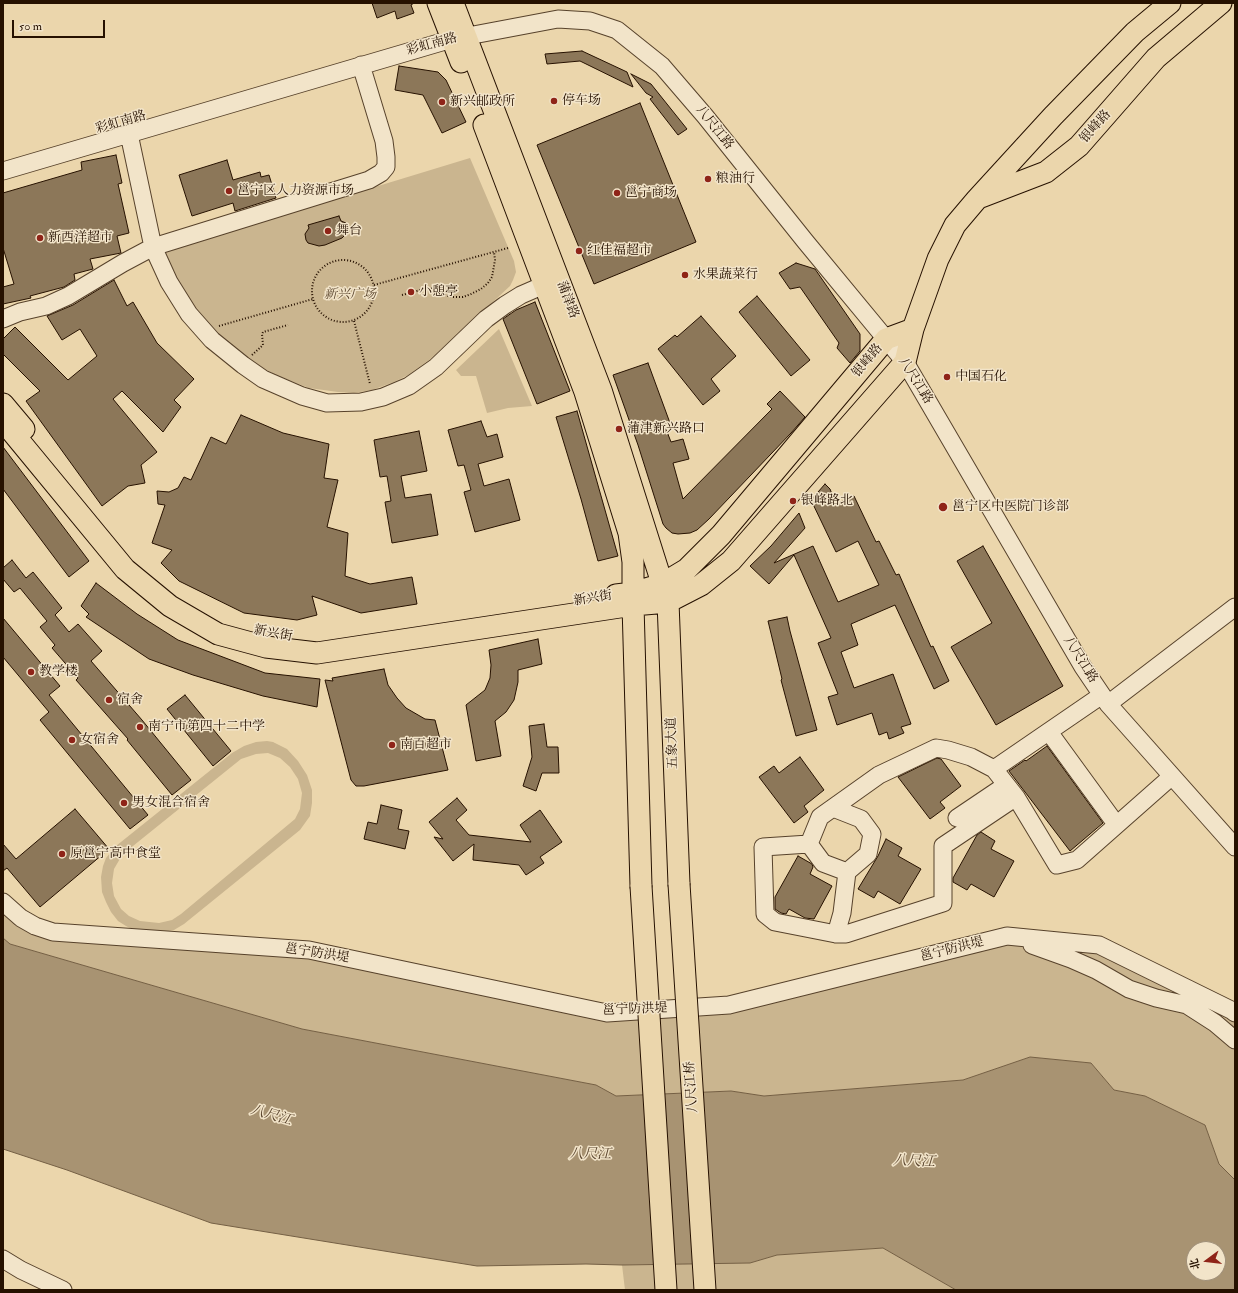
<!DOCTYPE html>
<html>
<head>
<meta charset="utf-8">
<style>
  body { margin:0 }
  #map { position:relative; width:1238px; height:1293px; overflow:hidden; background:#ebd6ac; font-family:"IM FELL Double Pica","Noto Serif SC",serif }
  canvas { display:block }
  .frame { position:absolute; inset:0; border:4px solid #261100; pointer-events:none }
  .north { position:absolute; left:1186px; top:1241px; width:40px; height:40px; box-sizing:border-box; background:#f2e4c9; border:1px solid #a09079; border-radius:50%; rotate:255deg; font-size:11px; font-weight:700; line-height:16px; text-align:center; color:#261100 }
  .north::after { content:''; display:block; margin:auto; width:14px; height:18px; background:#8f2418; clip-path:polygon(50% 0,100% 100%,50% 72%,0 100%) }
  .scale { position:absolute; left:12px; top:20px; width:93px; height:18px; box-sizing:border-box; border:2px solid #261100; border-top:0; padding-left:5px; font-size:12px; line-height:14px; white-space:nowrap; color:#261100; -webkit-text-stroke:3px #f2e4c9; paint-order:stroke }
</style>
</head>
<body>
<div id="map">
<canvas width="1238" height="1293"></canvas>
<div class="frame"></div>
<div class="north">北</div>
<div class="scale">50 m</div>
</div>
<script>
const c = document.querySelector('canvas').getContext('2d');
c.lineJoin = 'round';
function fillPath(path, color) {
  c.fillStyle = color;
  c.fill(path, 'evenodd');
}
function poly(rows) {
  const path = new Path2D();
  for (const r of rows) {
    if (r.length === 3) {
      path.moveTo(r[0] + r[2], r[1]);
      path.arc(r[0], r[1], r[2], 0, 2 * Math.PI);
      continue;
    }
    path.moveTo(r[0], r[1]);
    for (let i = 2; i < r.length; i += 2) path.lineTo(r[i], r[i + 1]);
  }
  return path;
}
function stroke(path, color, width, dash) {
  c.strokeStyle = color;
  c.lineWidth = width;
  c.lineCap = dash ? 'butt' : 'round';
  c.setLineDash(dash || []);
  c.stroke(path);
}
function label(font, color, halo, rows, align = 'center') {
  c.font = font + ' "IM FELL Double Pica","Noto Serif SC",serif';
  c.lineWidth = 3;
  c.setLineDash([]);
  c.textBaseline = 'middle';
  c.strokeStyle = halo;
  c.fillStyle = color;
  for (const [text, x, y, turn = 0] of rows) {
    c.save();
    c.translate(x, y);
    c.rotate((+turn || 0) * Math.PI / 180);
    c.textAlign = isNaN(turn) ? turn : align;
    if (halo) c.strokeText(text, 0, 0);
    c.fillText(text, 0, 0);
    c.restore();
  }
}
const green = poly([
  [470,158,514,261,516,272,513,280,510,286,436,355,408,375,394,382,372,390,354,393,338,392,309,388,278,376,253,363,233,348,211,328,193,307,176,279,165,251],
  [499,329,532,406,508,408,487,413,476,376,461,376,456,370],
  [267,741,273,742,287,749,298,761,307,775,312,790,312,803,310,816,300,830,184,924,174,930,164,932,136,931,126,926,118,921,111,912,106,902,102,892,101,877,103,866,106,858,116,846,232,753,244,746,256,742],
  [268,753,280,758,290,767,298,779,302,793,300,809,295,819,181,914,172,920,159,923,140,921,129,916,121,909,114,896,112,883,114,869,121,857,128,850,241,759,256,754],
  [3,902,35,926,309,950,607,1013,729,1005,1007,936,1099,945,1235,1013,1235,1180,1219,1164,1205,1125,1145,1096,1114,1090,1091,1063,1030,1057,963,1080,764,1096,731,1091,616,1096,596,1085,302,1029,10,944,3,938],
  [883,1248,956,1290,625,1290,622,1265,750,1263,777,1255]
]);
const water = poly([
  [3,938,10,944,302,1029,596,1085,616,1096,731,1091,764,1096,963,1080,1030,1057,1091,1063,1114,1090,1145,1096,1205,1125,1219,1164,1235,1180,1235,1290,956,1290,883,1248,777,1255,750,1263,622,1265,586,1264,477,1266,211,1223,67,1170,3,1149,3,938],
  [1194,1249,1218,1249,1218,1273,1194,1273,1194,1249]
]);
const building = poly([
  [372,3,414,3,411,5,414,13,397,19,395,11,377,18,372,3],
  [582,51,627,72,633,87,580,61,547,64,545,54,582,51],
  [399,66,438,72,446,80,466,122,442,133,423,95,395,90,399,66],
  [631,74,651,84,687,129,678,135,650,99,653,97,646,93,631,74],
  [640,103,696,242,594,284,537,145,640,103],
  [116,155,122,183,118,184,129,233,117,236,121,253,90,259,93,269,74,274,75,280,64,287,30,296,31,298,3,304,3,287,14,284,3,248,3,193,82,170,81,162,116,155],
  [227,160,233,180,260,172,261,177,269,175,276,198,235,211,233,203,192,216,179,175,227,160],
  [339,216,341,221,346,223,348,228,345,235,342,238,325,245,319,246,308,243,306,240,305,234,309,228,308,225,339,216],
  [796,263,815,269,860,334,860,351,850,363,837,348,839,343,800,287,790,289,779,273,796,263],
  [114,280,127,306,133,302,157,343,194,379,174,400,181,407,163,432,122,391,113,399,157,452,141,465,145,483,128,486,102,506,26,401,40,391,3,354,3,339,15,327,68,380,97,356,80,329,62,340,47,316,73,305,114,280],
  [757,296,810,360,791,376,739,312,757,296],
  [535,302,570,391,537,404,503,319,516,310,535,302],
  [701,316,736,356,711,379,720,391,703,405,658,349,675,335,677,337,701,316],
  [648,363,670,423,664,424,671,442,683,439,689,459,673,463,683,499,772,409,767,404,780,391,805,417,791,433,709,519,697,530,690,533,678,534,672,533,666,528,663,524,638,445,613,375,648,363],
  [577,411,618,556,598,561,581,499,556,417,577,411],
  [241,415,283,433,329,444,324,478,338,480,327,527,348,533,345,576,370,584,412,577,417,604,361,613,312,596,317,615,297,620,244,613,179,581,161,563,172,550,152,543,165,505,158,504,157,491,169,492,178,488,184,477,191,480,211,437,226,444,241,415],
  [481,421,487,437,497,434,503,457,478,464,484,486,509,479,520,520,475,532,464,492,471,490,464,465,458,466,448,430,481,421],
  [419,431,427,471,401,476,405,498,431,494,438,535,392,543,385,502,391,501,387,476,380,477,374,440,419,431],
  [3,447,89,561,69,577,3,489,3,447],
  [825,484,830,489,836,504,854,496,876,542,879,541,896,575,899,574,931,647,933,646,949,681,934,689,895,605,851,624,858,645,841,652,854,688,893,674,911,724,901,727,904,733,889,739,887,732,879,735,872,713,837,725,828,697,838,694,818,643,831,638,794,555,769,584,750,566,771,546,799,513,805,528,774,563,813,546,838,602,879,585,858,541,836,552,811,500,825,484],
  [983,546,1063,686,996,725,951,647,992,623,957,561,983,546],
  [12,560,26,578,33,572,62,608,55,615,69,632,78,624,102,651,91,661,142,720,191,780,172,795,127,740,128,739,76,680,78,678,52,648,55,645,40,627,47,621,20,588,14,592,3,579,3,568,12,560],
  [96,583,137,614,178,640,265,673,320,679,317,707,263,696,193,675,149,659,86,617,89,614,81,606,96,583],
  [787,617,790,631,817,730,796,736,781,680,782,679,768,621,787,617],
  [3,618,60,686,49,695,148,815,130,829,40,720,49,712,3,657,3,618],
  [538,639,542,664,518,670,518,682,514,700,506,712,495,721,501,756,476,761,466,705,485,690,490,678,491,665,489,650,538,639],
  [384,669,388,685,397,698,406,708,425,719,435,720,448,770,364,786,356,786,351,780,325,680,333,681,332,678,384,669],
  [185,695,231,751,213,766,167,709,185,695],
  [544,724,547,747,558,747,559,773,542,773,536,791,523,786,532,757,529,726,544,724],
  [1047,746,1103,823,1070,851,1009,771,1025,760,1026,761,1047,746],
  [800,757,824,790,804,806,808,812,794,823,759,777,774,766,779,773,800,757],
  [937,758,941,759,961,786,940,802,945,808,930,819,898,777,937,758],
  [457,798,467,810,456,820,469,835,531,842,520,825,540,810,562,842,540,857,544,863,526,875,519,865,473,860,474,844,453,861,434,837,443,839,429,822,457,798],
  [381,805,402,810,398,829,409,831,405,849,364,839,368,822,377,824,381,805],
  [75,809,109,849,40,907,7,868,3,871,3,844,16,859,75,809],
  [981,832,995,841,991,849,1014,861,994,897,971,884,967,890,953,882,953,878,977,835,981,832],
  [886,839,902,848,898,856,921,869,900,904,878,891,874,898,858,889,878,856,886,839],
  [798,856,812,864,813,867,810,874,832,886,814,919,805,918,789,909,786,914,781,913,775,909,775,897,798,856]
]);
const path = poly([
  [343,291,31],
  [374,285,508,248],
  [402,295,428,288,432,288,442,294,453,297,463,297,471,294,481,289,488,283,492,277,495,260,494,252],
  [354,321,370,384],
  [219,326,313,299],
  [252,355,263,345,262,334,263,332,288,325]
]);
const minor = poly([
  [129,134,153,247,169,282,189,314,212,340,243,365,263,379,302,396,327,403,361,402,383,397,409,386,436,367,486,319,505,305,521,295,544,285],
  [3,171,452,39,558,19,590,21,617,30,662,66,705,116,805,241,905,362,1083,667,1108,704,1235,847],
  [3,319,20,312,46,306,68,296,123,263,153,247,369,180,381,173,386,167,386,157,384,141,361,65],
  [1108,704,1235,607],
  [1049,732,1116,824],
  [994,769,1102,695],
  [833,808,861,819,872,834,868,854,847,872,823,863,809,844,763,847,765,914,775,922,836,934,846,934,943,903,943,846,1016,797],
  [957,818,1006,785],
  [809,844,820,817,879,775,936,748,948,750,971,757,994,769,1016,797,1057,865,1077,860,1171,777],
  [3,902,21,918,35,926,53,932,309,950,607,1013,729,1005,1007,936,1099,945,1231,1010,1235,1013],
  [836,934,842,913,847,872],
  [1032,945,1071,959,1096,970,1129,989,1156,998,1187,1005,1215,1023,1235,1040],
  [3,1259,21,1270,63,1290]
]);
const major = poly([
  [438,3,461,62],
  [453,3,601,390,668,602,679,884],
  [484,125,585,392,629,533,633,562,633,605,641,886],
  [981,197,1046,172,1079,146,1156,58,1221,3],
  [3,404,24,429],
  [3,421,125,569,170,606,218,634,266,647,317,653,633,605,668,602,701,585,731,561,905,362,913,329,938,259,955,225,977,199,1053,116,1135,32,1170,3],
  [616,595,633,593,662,584,687,569,721,535,886,339,913,329]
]);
const majorBridge = poly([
  [679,884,705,1290],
  [641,886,666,1290]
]);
const markers = [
  [554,101,4,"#8f2418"],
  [442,102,4,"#8f2418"],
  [708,179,4,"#8f2418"],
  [229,191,4,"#8f2418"],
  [617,193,4,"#8f2418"],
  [328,231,4,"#8f2418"],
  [40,238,4,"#8f2418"],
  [579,251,4,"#8f2418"],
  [685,275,4,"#8f2418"],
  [411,292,4,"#8f2418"],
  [947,377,4,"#8f2418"],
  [619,429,4,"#8f2418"],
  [793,501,4,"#8f2418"],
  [943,507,5,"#8f2418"],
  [31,672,4,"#8f2418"],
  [109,700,4,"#8f2418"],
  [140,727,4,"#8f2418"],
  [72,740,4,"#8f2418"],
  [392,745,4,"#8f2418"],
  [124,803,4,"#8f2418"],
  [62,854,4,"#8f2418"]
];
const streetNames = [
  ["彩虹南路",432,45,-15],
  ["彩虹南路",121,123,-16],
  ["银峰路",1096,127,-49],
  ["八尺江路",714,128,51],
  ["蒲津路",567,300,69],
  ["银峰路",868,361,-50],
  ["八尺江路",915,381,58],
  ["新兴街",593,599,-9],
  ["新兴街",273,634,10],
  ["八尺江路",1080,660,58],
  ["五象大道",673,743,-92],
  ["邕宁防洪堤",952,950,-14],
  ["邕宁防洪堤",317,954,9],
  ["邕宁防洪堤",635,1010,-2],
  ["八尺江桥",692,1087,-94]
];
const poiNames = [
  ["停车场",562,101],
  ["新兴邮政所",450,102],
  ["粮油行",716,179],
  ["邕宁区人力资源市场",237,191],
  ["邕宁商场",625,193],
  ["舞台",336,231],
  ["新西洋超市",48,238],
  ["红佳福超市",587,251],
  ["水果蔬菜行",693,275],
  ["小憩亭",419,292],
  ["中国石化",955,377],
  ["蒲津新兴路口",627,429],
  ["银峰路北",801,501],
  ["邕宁区中医院门诊部",952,507],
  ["教学楼",39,672],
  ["宿舍",117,700],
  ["南宁市第四十二中学",148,727],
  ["女宿舍",80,740],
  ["南百超市",400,745],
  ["男女混合宿舍",132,803],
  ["原邕宁高中食堂",70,854]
];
const parkNames = [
  ["新兴广场",350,295]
];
const waterNames = [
  ["八尺江",271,1116,16],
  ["八尺江",590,1155,1],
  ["八尺江",914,1162,3]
];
fillPath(green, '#cab58f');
fillPath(water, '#a89372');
stroke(water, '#745f44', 1);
fillPath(building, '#8c7759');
stroke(building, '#261100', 1);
stroke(minor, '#57422b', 19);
stroke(major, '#261100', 23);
stroke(path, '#261100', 2, [1, 2]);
stroke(minor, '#f2e4c9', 17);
stroke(major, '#ebd6ac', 21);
stroke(majorBridge, '#261100', 23, []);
stroke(majorBridge, '#ebd6ac', 21);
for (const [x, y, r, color] of markers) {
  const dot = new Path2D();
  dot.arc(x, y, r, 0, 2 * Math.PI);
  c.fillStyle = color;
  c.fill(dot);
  stroke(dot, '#f2e4c9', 1.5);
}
label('13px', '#261100', '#f2e4c9', streetNames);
label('13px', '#261100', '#f2e4c9', poiNames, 'left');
label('italic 13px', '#5f4a32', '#f2e4c9', parkNames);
label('italic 14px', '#5a452e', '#f2e4c9', waterNames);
</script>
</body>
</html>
